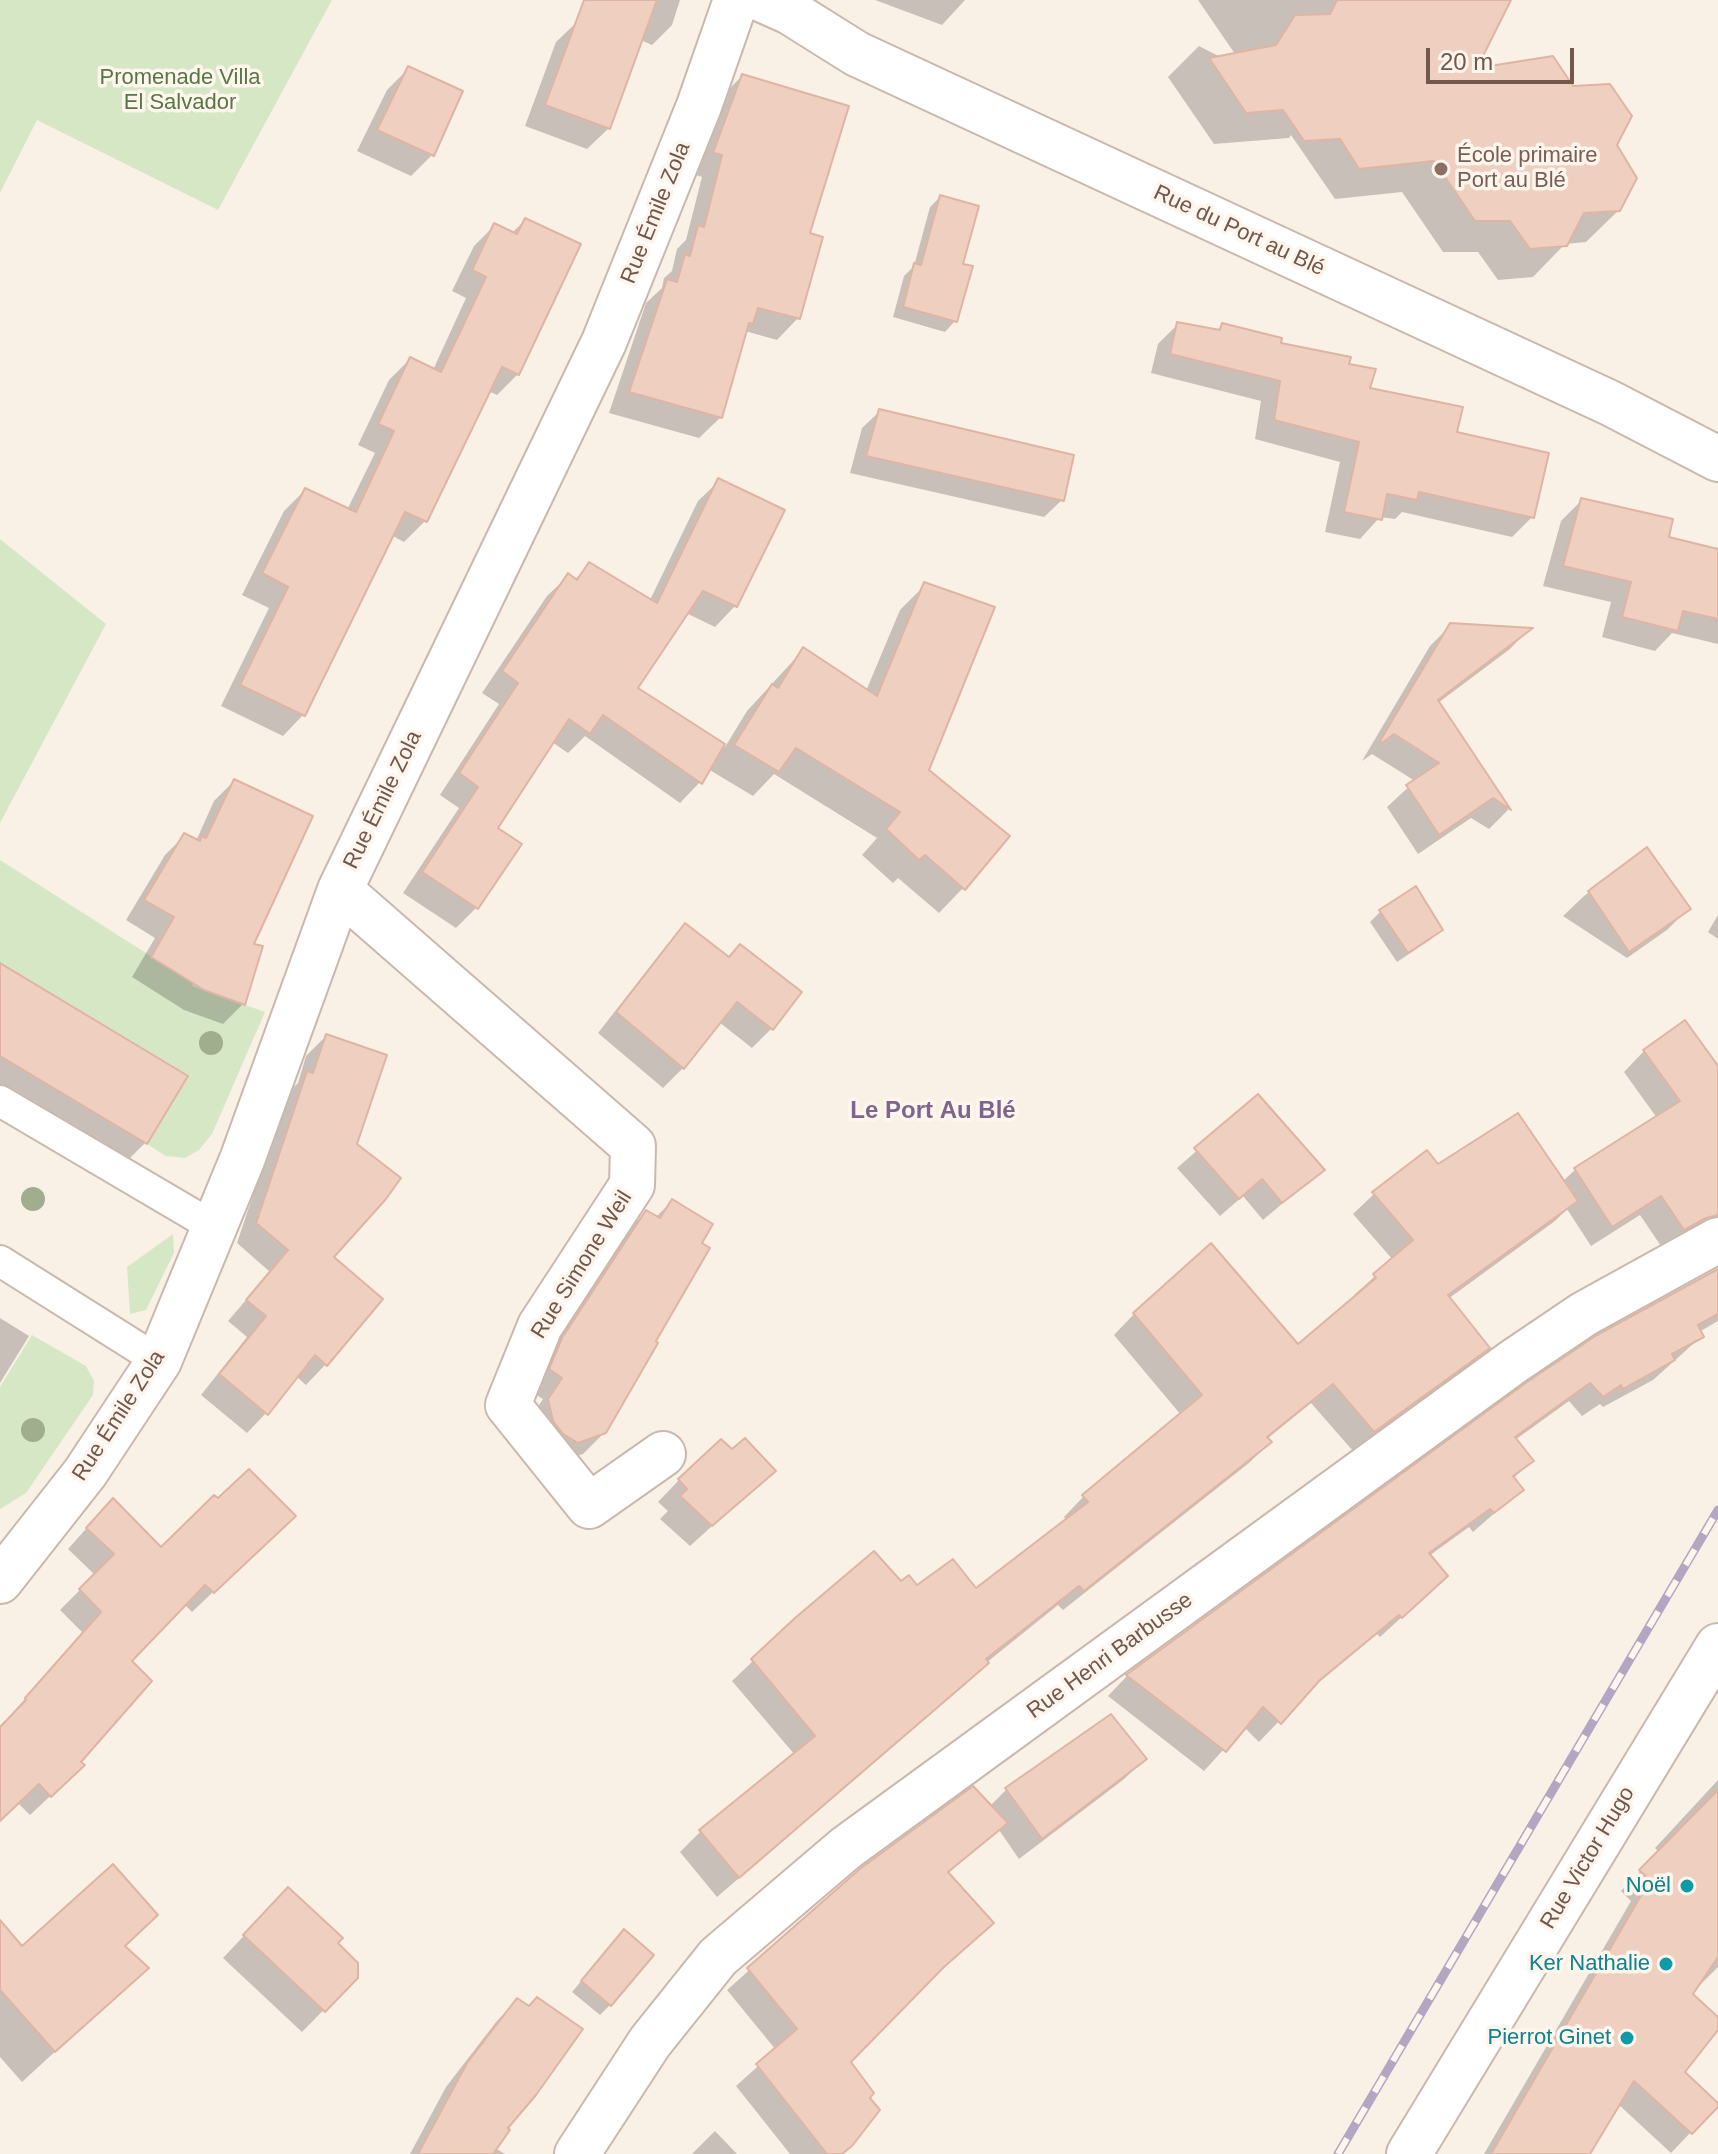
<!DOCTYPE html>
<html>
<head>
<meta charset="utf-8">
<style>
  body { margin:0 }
  #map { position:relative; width:1718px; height:2154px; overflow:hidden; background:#faf1e6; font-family:Arial,sans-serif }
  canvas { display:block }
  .scale { position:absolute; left:1426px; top:48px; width:148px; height:36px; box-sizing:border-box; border:4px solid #72574d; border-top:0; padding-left:10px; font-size:24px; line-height:28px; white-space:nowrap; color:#72574d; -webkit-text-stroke:6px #fef5ec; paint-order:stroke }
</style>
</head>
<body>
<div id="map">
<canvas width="1718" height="2154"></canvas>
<div class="scale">20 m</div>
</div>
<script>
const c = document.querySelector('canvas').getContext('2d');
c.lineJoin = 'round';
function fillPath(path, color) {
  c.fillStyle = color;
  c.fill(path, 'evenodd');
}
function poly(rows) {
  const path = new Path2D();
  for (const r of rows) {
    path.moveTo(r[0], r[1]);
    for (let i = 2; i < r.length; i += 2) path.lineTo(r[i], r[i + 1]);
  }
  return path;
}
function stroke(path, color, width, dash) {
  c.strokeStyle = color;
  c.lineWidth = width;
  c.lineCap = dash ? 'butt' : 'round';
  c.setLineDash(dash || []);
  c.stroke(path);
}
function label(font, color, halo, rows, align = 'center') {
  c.font = font + ' Arial,sans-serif';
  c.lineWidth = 7;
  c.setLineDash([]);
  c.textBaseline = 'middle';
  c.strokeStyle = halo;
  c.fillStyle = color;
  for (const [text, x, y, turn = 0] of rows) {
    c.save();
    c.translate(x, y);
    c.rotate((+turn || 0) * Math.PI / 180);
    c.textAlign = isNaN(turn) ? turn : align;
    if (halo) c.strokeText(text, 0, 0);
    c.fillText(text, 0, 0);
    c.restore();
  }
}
const green = poly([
  [0,0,332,0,218,210,37,120,0,193],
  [0,539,106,624,0,823],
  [0,860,193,983,192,986,265,1012,212,1134,199,1150,185,1158,166,1156,147,1144,187,1077,0,963],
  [173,1234,174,1253,146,1310,130,1314,127,1267],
  [32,1335,86,1366,94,1381,93,1395,26,1493,0,1509,0,1387]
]);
const shadow = poly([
  [607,0,680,0,672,25,652,45,602,23],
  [875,0,965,0,942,25],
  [1198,0,1509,0,1473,71,1614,145,1619,210,1586,242,1565,244,1533,277,1498,280,1478,252,1443,252,1402,192,1335,199,1291,135,1289,138,1214,144,1168,77,1199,46,1246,70],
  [578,21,609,128,587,149,525,126,556,42],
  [408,69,432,155,411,176,357,151,387,90],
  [742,76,807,234,798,318,777,340,745,331,721,417,699,438,609,413,646,303,662,288,664,278,672,271,677,249,686,240,702,177,693,174,721,97],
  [940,197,961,265,955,321,945,332,893,317,904,276,914,266,930,207],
  [525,220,518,374,497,395,488,391,425,521,404,542,391,535,303,715,283,736,221,706,269,608,242,595,284,511,305,490,347,510,375,453,358,445,389,380,410,359,433,370,466,298,452,291,474,246,495,225,511,234],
  [1178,324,1216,331,1222,325,1347,366,1368,389,1455,433,1532,517,1512,537,1402,512,1395,519,1380,517,1360,539,1325,532,1340,462,1255,439,1261,401,1151,373,1158,344],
  [880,411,1062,500,1044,517,850,473,862,428],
  [719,481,782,511,735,606,715,627,686,613,635,688,725,747,747,711,803,650,866,691,900,610,925,585,927,771,963,888,939,913,898,878,893,883,862,855,877,838,774,774,753,796,708,769,700,782,680,803,585,736,568,753,552,742,495,828,520,845,476,908,456,928,403,893,459,808,440,795,499,704,482,693,547,596,568,576,574,580,590,565,650,600,698,501],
  [1582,500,1667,538,1718,551,1718,644,1672,633,1655,651,1602,637,1611,602,1543,586,1561,521],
  [1451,625,1528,630,1510,649,1438,703,1508,810,1489,829,1471,818,1418,854,1387,807,1415,781,1372,754,1362,761,1430,646],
  [234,781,252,945,243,1004,223,1024,184,1010,132,977,155,938,126,920,165,855,185,835,196,841,214,801],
  [1647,850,1688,909,1667,930,1627,958,1563,916,1584,896],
  [1380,912,1441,930,1430,940,1397,962,1370,922],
  [1718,915,1718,939,1708,932],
  [685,926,728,959,800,992,771,1029,752,1048,719,1022,683,1068,663,1088,598,1033,666,946],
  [0,966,185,1077,145,1143,113,1175,0,1106],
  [1684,1023,1718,1069,1718,1246,1663,1249,1640,1215,1591,1246,1567,1209,1555,1221,1448,1299,1488,1347,1467,1368,1353,1451,1311,1403,1267,1439,1270,1442,1249,1463,1063,1610,1058,1605,986,1663,966,1684,717,1897,680,1852,700,1832,795,1755,732,1681,753,1661,900,1584,975,1591,1067,1521,1064,1517,1084,1496,1181,1415,1114,1335,1134,1314,1211,1246,1298,1346,1356,1298,1354,1295,1393,1260,1353,1214,1374,1194,1437,1166,1562,1182,1575,1170,1657,1118,1624,1072,1644,1051],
  [326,1036,355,1144,331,1257,380,1300,325,1365,306,1385,296,1376,266,1413,247,1433,201,1395,247,1337,228,1321,270,1272,237,1243,287,1093,298,1083,306,1056],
  [1258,1097,1322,1170,1263,1220,1243,1196,1220,1216,1177,1168],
  [672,1201,605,1432,583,1454,556,1463,528,1422,543,1399,530,1391,542,1361,625,1233,646,1212,655,1218],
  [1718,1271,1718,1321,1699,1332,1701,1337,1653,1380,1603,1407,1600,1404,1582,1416,1569,1401,1515,1440,1531,1461,1513,1479,1521,1490,1473,1532,1469,1527,1429,1556,1425,1596,1380,1637,1377,1634,1305,1694,1259,1742,1244,1727,1204,1771,1108,1696,1127,1676,1528,1384],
  [0,1318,29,1336,0,1383],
  [732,1452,773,1471,690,1546,660,1519,668,1511,658,1502,679,1480],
  [93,1521,161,1550,273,1535,192,1612,184,1604,129,1661,79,1762,62,1785,30,1815,18,1803,0,1819,0,1727,83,1633,60,1610,95,1575,68,1549],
  [1145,1759,1123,1780,1019,1859,999,1830,947,1874,991,1923,924,1985,849,2062,841,2154,790,2154,736,2086,776,2050,727,1990,863,1869,990,1806,1007,1789],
  [1718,1780,1718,1967,1690,1995,1718,2019,1718,2026,1682,2072,1691,2132,1671,2153,1618,2104,1589,2154,1484,2154,1631,1901,1621,1891,1659,1852,1655,1848],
  [267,1911,335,1943,356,1977,302,2032,223,1958],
  [614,1942,610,2005,600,2015,572,1992],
  [124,1947,146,1968,22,2082,0,2057,0,1948],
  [517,2000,505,2128,495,2148,505,2154,410,2154,446,2087,496,2022],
  [715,2131,737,2154,692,2154]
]);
const building = poly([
  [584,0,657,0,610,129,545,105,584,0],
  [1337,0,1511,0,1477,68,1553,56,1573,86,1610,84,1632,116,1617,145,1637,178,1620,211,1584,213,1567,246,1530,249,1510,221,1475,221,1434,161,1359,169,1340,139,1304,141,1283,110,1246,113,1209,58,1276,45,1295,15,1330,14,1337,0],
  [408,66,463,91,434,156,377,130,408,66],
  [742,74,849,106,810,233,823,237,800,319,758,308,753,324,749,323,722,418,629,392,667,279,677,282,685,254,690,256,698,225,704,227,722,155,713,153,742,74],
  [940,195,979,206,963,264,973,266,957,322,903,307,914,263,921,265,940,195],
  [525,218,581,244,519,375,502,367,427,522,405,512,305,716,240,685,288,587,262,573,305,488,356,512,394,431,378,424,410,357,441,372,486,277,472,270,494,223,517,234,525,218],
  [1177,322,1220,330,1222,323,1282,338,1281,343,1351,357,1349,364,1376,369,1370,388,1463,407,1457,432,1549,453,1534,518,1419,492,1417,500,1387,494,1382,520,1344,512,1359,442,1274,420,1280,381,1170,354,1177,322],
  [879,409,1074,455,1064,501,866,456,879,409],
  [718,478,785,510,737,607,703,591,638,688,725,744,702,784,603,715,590,734,569,719,498,828,522,844,478,909,422,872,478,787,459,773,518,683,502,671,568,573,577,580,589,562,657,603,718,478],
  [1581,498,1673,519,1669,537,1718,549,1718,619,1683,611,1678,631,1622,617,1631,582,1563,566,1581,498],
  [924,582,995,607,929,770,1010,836,965,890,925,855,919,860,886,829,900,812,796,748,779,772,734,745,772,684,778,688,803,647,877,696,924,582],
  [1450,623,1533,628,1438,700,1511,810,1493,798,1439,835,1406,785,1439,763,1394,734,1382,743,1380,741,1450,623],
  [234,779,313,816,254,944,263,946,245,1005,204,990,151,957,174,917,144,900,184,833,200,841,202,836,206,838,234,779],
  [1647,847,1691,909,1629,952,1588,891,1647,847],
  [1416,886,1443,930,1408,953,1379,910,1416,886],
  [685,923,729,957,740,944,802,992,773,1030,737,1002,684,1069,616,1012,685,923],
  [0,963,188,1076,147,1144,0,1056,0,963],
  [1685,1020,1718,1066,1718,1215,1706,1218,1684,1230,1661,1196,1612,1227,1574,1168,1680,1101,1643,1050,1685,1020],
  [326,1034,387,1055,357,1144,401,1178,386,1199,334,1257,383,1299,327,1366,315,1355,268,1415,219,1374,266,1316,246,1300,288,1250,256,1223,307,1071,313,1073,326,1034],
  [1258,1094,1325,1170,1282,1203,1262,1179,1239,1199,1194,1148,1258,1094],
  [1518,1113,1578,1201,1448,1295,1490,1348,1374,1432,1333,1384,1267,1437,1272,1442,1084,1591,1079,1586,986,1659,989,1663,739,1878,699,1830,815,1736,751,1659,795,1618,874,1551,901,1581,909,1575,917,1585,953,1559,976,1588,1088,1502,1082,1495,1202,1395,1133,1313,1211,1243,1298,1344,1376,1278,1373,1274,1413,1240,1372,1192,1427,1150,1438,1164,1518,1113],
  [672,1199,713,1224,702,1243,710,1248,656,1341,658,1343,606,1433,578,1443,563,1434,553,1421,548,1399,562,1378,549,1369,562,1338,646,1210,660,1218,672,1199],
  [1718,1269,1718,1314,1698,1325,1704,1337,1672,1354,1675,1360,1623,1389,1621,1385,1603,1397,1590,1383,1515,1437,1534,1461,1513,1476,1524,1490,1494,1513,1490,1509,1429,1553,1448,1576,1402,1618,1399,1615,1320,1680,1281,1724,1263,1707,1226,1752,1126,1675,1527,1382,1597,1335,1718,1269],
  [745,1438,776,1471,712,1526,680,1496,687,1489,678,1479,721,1439,732,1449,745,1438],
  [249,1469,296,1516,214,1593,205,1585,132,1661,152,1681,81,1762,85,1765,51,1797,39,1784,0,1821,0,1727,26,1700,25,1698,101,1612,79,1589,114,1554,86,1528,113,1498,161,1547,214,1495,218,1498,249,1469],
  [1111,1714,1147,1759,1042,1839,1005,1788,1111,1714],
  [973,1786,1008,1823,948,1872,994,1923,944,1967,851,2062,874,2093,870,2098,880,2110,852,2146,842,2154,827,2154,756,2064,797,2029,747,1968,861,1868,973,1786],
  [1718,1790,1718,1957,1693,1994,1718,2017,1718,2030,1685,2072,1718,2103,1718,2107,1692,2134,1634,2081,1590,2154,1491,2154,1650,1880,1639,1870,1718,1790],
  [113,1864,158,1915,125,1946,149,1968,55,2052,0,1990,0,1920,22,1946,113,1864],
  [288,1887,343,1938,338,1943,358,1963,358,1978,325,2012,243,1935,288,1887],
  [624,1929,654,1955,611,2006,581,1981,624,1929],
  [537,1997,583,2029,536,2095,508,2128,510,2130,493,2154,418,2154,467,2063,517,1998,529,2006,537,1997]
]);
const service = poly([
  [0,1101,214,1227],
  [0,1261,159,1361]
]);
const minor = poly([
  [763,0,790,12,857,54,1610,403,1718,459],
  [340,890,633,1146,632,1185,540,1326,508,1405,589,1506,663,1454],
  [0,1581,85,1473,159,1361,242,1160,340,890,604,342,699,106,736,0],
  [577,2154,650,2042,718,1957,846,1848,1513,1362,1584,1314,1718,1240]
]);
const tertiary = poly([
  [1409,2154,1718,1646]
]);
const rail = poly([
  [1338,2154,1718,1510]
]);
const trees = [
  [211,1043],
  [33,1199],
  [33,1430]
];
const markers = [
  [1441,169,8,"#8d6e63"],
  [1687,1886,8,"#0f9aa8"],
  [1666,1964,8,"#0f9aa8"],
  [1627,2038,8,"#0f9aa8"]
];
const parkNames = [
  ["Promenade Villa",180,78],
  ["El Salvador",180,103]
];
const educationNames = [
  ["École primaire",1457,156],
  ["Port au Blé",1457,181]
];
const streetNames = [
  ["Rue Émile Zola",656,213,-68],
  ["Rue du Port au Blé",1239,231,25],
  ["Rue Émile Zola",383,800,-64],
  ["Rue Simone Weil",582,1265,-58],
  ["Rue Émile Zola",119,1416,-57],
  ["Rue Henri Barbusse",1110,1656,-36],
  ["Rue Victor Hugo",1588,1858,-59]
];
const cultureNames = [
  ["Noël",1671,1886],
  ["Ker Nathalie",1650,1964],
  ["Pierrot Ginet",1611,2038]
];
const neighbourhoodNames = [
  ["Le Port Au Blé",933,1111]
];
fillPath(green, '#d6e7c6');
fillPath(shadow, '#0003');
fillPath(building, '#eecfc0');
stroke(building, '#dfb4a2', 2);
stroke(service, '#cbb8ad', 34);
stroke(minor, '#cbb8ad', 48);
stroke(tertiary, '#cbb8ad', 48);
stroke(service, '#fff', 30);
stroke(minor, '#fff', 44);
stroke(tertiary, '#fff', 44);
stroke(rail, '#b3a6c3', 9);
stroke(rail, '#fef5ec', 6, [18]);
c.fillStyle = '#a1ae8e';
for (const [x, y] of trees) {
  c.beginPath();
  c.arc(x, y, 12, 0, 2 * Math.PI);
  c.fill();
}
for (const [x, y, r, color] of markers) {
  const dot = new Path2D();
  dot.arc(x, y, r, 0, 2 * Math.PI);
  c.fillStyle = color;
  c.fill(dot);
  stroke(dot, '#fef5ec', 3);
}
label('22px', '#587746', '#fef5ec', parkNames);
label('22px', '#785e54', '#fef5ec', educationNames, 'left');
label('22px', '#72574d', '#fef5ec', streetNames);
label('22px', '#0d838f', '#fef5ec', cultureNames, 'right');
label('bold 24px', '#7d658e', '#fef5ec', neighbourhoodNames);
</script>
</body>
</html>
